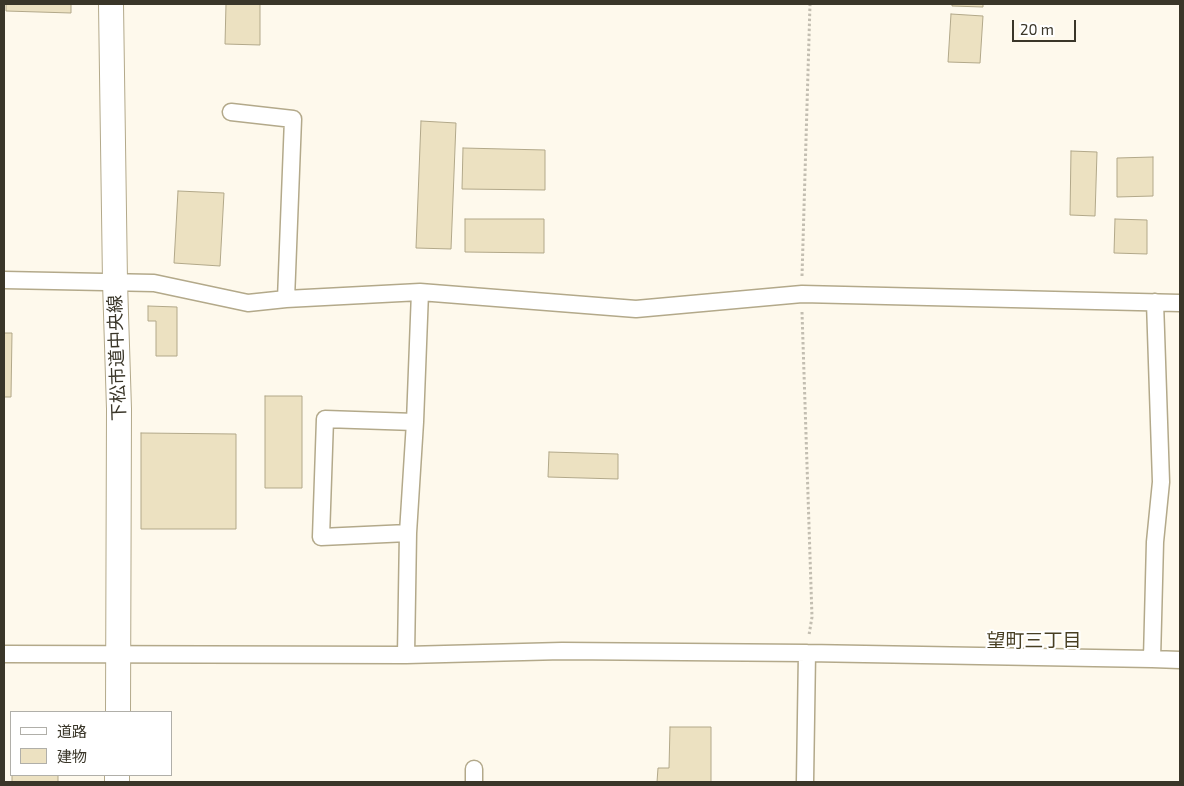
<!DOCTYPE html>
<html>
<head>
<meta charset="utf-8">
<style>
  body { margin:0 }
  #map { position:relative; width:1184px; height:786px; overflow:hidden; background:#fef9ec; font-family:"Exo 2","Noto Sans JP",sans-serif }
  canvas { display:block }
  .frame { position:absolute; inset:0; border:5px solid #3a3629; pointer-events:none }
  .legend { position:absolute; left:10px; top:711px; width:162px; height:65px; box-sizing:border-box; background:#fff; border:1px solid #b0afa9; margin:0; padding:6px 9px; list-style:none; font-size:15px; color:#3a3629 }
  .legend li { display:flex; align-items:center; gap:10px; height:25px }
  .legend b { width:25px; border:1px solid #b0afa9 }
  .scale { position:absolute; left:1012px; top:20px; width:64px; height:22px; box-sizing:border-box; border:2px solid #3a3629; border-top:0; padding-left:6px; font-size:15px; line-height:18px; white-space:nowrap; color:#3a3629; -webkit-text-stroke:4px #fff; paint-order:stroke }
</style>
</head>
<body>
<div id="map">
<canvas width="1184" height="786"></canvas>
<div class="frame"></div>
<ul class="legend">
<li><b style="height:6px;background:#fff"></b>道路</li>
<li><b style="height:14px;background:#ece1c1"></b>建物</li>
</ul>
<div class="scale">20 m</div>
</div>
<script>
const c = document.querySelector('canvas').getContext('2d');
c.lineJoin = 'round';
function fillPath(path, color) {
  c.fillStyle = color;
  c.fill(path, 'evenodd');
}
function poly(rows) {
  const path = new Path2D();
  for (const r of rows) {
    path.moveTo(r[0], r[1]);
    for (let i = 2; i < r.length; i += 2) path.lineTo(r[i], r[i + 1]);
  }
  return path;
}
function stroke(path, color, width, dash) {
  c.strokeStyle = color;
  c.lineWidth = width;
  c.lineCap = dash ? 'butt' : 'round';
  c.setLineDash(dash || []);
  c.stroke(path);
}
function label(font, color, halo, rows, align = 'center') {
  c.font = font + ' "Exo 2","Noto Sans JP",sans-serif';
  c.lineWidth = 4;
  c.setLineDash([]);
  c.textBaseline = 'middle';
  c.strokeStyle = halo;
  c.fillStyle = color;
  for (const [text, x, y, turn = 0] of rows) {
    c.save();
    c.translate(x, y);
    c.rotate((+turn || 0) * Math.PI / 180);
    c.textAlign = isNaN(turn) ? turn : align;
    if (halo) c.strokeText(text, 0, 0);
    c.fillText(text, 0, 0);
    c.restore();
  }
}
const building = poly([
  [6,4,71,4,71,13,6,11,6,4],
  [226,4,260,4,260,45,225,44,226,4],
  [952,4,983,4,983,7,952,6,952,4],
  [951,14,983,16,980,63,948,62,951,14],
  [421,121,456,123,451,249,416,248,421,121],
  [463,148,545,150,545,190,462,189,463,148],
  [1071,151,1097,152,1095,216,1070,215,1071,151],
  [1153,157,1153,196,1117,197,1117,158,1153,157],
  [178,191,224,193,220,266,174,263,178,191],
  [465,219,544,219,544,253,465,252,465,219],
  [1115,219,1147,220,1147,254,1114,253,1115,219],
  [148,306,177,307,177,356,156,356,156,321,148,321,148,306],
  [4,333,12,333,11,397,4,397,4,333],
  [265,396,302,396,302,488,265,488,265,396],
  [141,433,236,434,236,529,141,529,141,433],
  [549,452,618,454,618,479,548,477,549,452],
  [670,727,711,727,711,782,657,782,658,768,669,768,670,727],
  [12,775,58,775,58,782,12,782,12,775]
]);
const path = poly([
  [802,276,810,4],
  [802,312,812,617,809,635]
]);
const street = poly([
  [231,112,293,119,286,299],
  [4,280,154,283,248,303,286,299,420,292,636,309,802,294,1180,303],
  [408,533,321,537,325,419,415,422],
  [4,654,406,655,562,651,807,653,1152,659,1180,660],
  [406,655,408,533,415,422,420,292],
  [1152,659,1155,542,1161,482,1155,302],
  [474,782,474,769],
  [805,782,807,653]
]);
const secondary = poly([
  [111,4,115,282,119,409,118,712],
  [117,782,117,775]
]);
const streetNames = [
  ["下松市道中央線",117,358,-92]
];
const neighbourhoodNames = [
  ["望町三丁目",1034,641]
];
fillPath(building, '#ece1c1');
stroke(building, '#b2a889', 1);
stroke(street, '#b3a98a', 19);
stroke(secondary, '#b3a98a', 26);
stroke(path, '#c3beb1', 3, [2.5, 2.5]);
stroke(street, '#fff', 16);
stroke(secondary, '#fff', 24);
label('18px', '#3a3629', '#fff', streetNames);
label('19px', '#483f23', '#fff', neighbourhoodNames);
</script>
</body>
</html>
